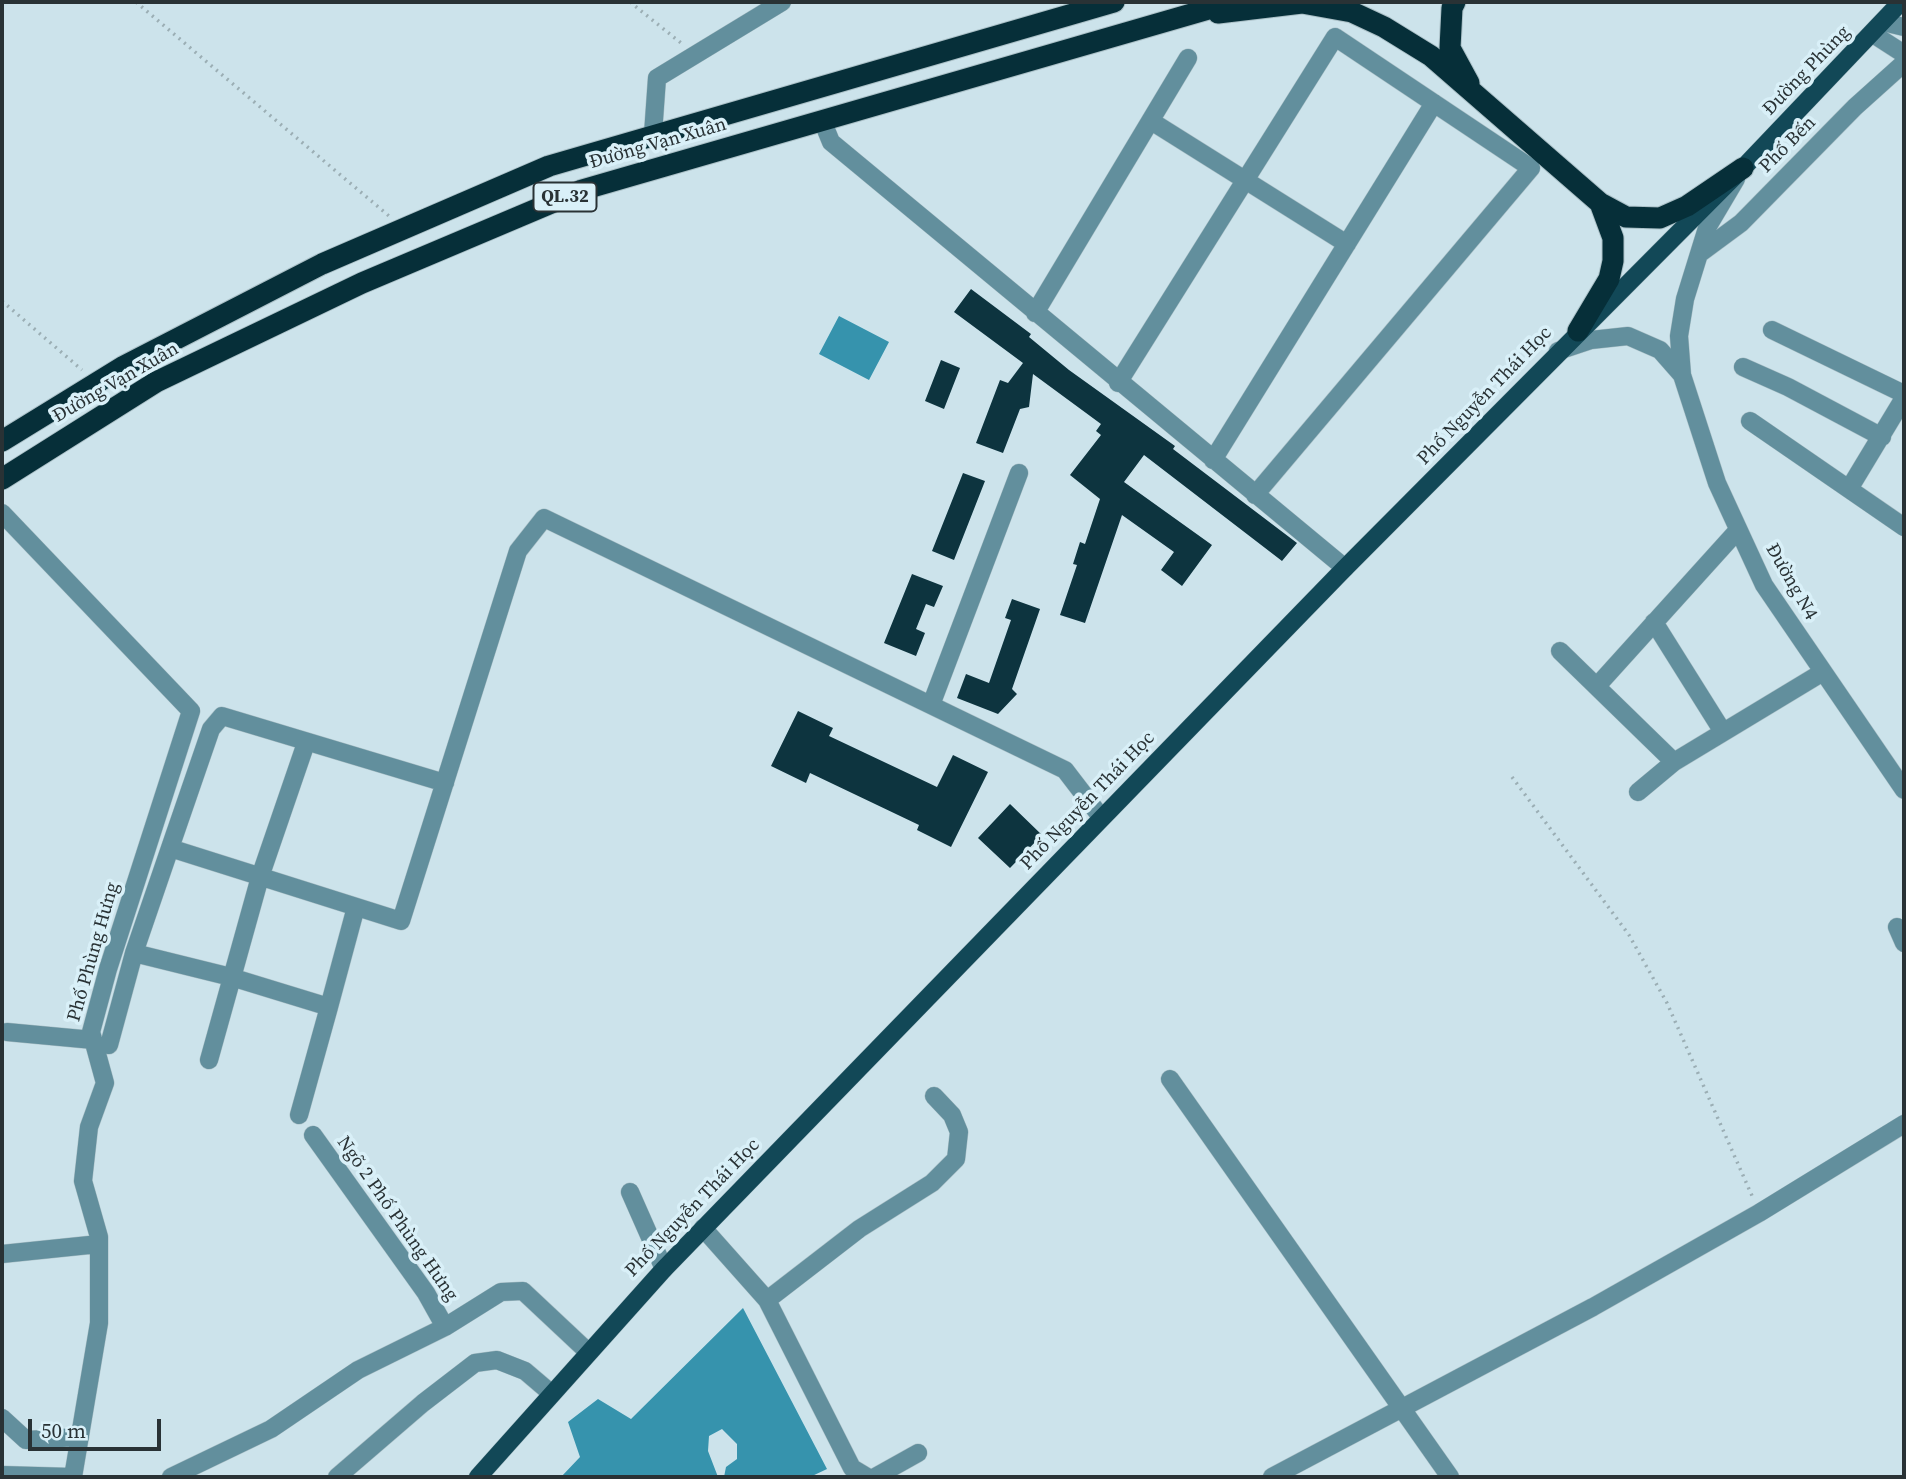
<!DOCTYPE html>
<html>
<head>
<meta charset="utf-8">
<style>
  body { margin:0 }
  #map { position:relative; width:1906px; height:1479px; overflow:hidden; background:#cce3eb; font-family:"Source Serif 4",serif }
  canvas { display:block }
  .frame { position:absolute; inset:0; border:4px solid #293235; pointer-events:none }
  .scale { position:absolute; left:28px; top:1419px; width:133px; height:32px; box-sizing:border-box; border:4px solid #293235; border-top:0; padding-left:9px; font-size:21px; line-height:24px; white-space:nowrap; color:#293235; -webkit-text-stroke:5px #d9f0f8; paint-order:stroke }
</style>
</head>
<body>
<div id="map">
<canvas width="1906" height="1479"></canvas>
<div class="frame"></div>
<div class="scale">50 m</div>
</div>
<script>
const c = document.querySelector('canvas').getContext('2d');
c.lineJoin = 'round';
function fillPath(path, color) {
  c.fillStyle = color;
  c.fill(path, 'evenodd');
}
function poly(rows) {
  const path = new Path2D();
  for (const r of rows) {
    path.moveTo(r[0], r[1]);
    for (let i = 2; i < r.length; i += 2) path.lineTo(r[i], r[i + 1]);
  }
  return path;
}
function stroke(path, color, width, dash) {
  c.strokeStyle = color;
  c.lineWidth = width;
  c.lineCap = dash ? 'butt' : 'round';
  c.setLineDash(dash || []);
  c.stroke(path);
}
function label(font, color, halo, rows, align = 'center') {
  c.font = font + ' "Source Serif 4",serif';
  c.lineWidth = 7;
  c.setLineDash([]);
  c.textBaseline = 'middle';
  c.strokeStyle = halo;
  c.fillStyle = color;
  for (const [text, x, y, turn = 0] of rows) {
    c.save();
    c.translate(x, y);
    c.rotate((+turn || 0) * Math.PI / 180);
    c.textAlign = isNaN(turn) ? turn : align;
    if (halo) c.strokeText(text, 0, 0);
    c.fillText(text, 0, 0);
    c.restore();
  }
}
const water = poly([
  [839,316,889,342,869,380,819,354],
  [743,1308,827,1469,810,1477,724,1477,726,1467,737,1459,737,1444,722,1429,709,1436,708,1451,718,1477,561,1477,580,1457,568,1422,598,1399,631,1419]
]);
const building = poly([
  [971,289,1031,334,1029,337,1069,370,1175,446,1173,449,1297,543,1282,561,1144,455,1124,482,1212,545,1182,586,1161,570,1174,552,1122,515,1085,623,1060,615,1077,565,1073,564,1080,542,1085,544,1100,499,1070,475,1101,435,1096,431,1101,424,1033,374,1029,407,1020,409,1003,453,976,443,1000,380,1008,383,1023,363,954,312],
  [941,360,960,368,944,409,925,401],
  [963,473,985,481,954,560,932,551],
  [912,574,943,586,934,607,926,604,916,629,925,633,916,656,884,643],
  [1012,599,1040,609,1012,689,1017,694,998,714,957,698,966,674,989,683,1011,620,1005,618],
  [798,711,833,728,829,736,937,787,953,755,988,772,951,847,917,830,919,825,810,773,806,783,771,766],
  [1010,804,1042,835,1010,868,978,838]
]);
const path = poly([
  [136,2,389,216],
  [630,2,681,43],
  [2,301,82,370],
  [1512,777,1629,935,1667,1003,1753,1198]
]);
const minor = poly([
  [1883,22,1904,27],
  [1873,34,1904,54],
  [822,120,831,142,1345,568],
  [1151,121,1347,244],
  [653,134,657,78,782,2],
  [1736,179,1707,228,1685,299,1679,336,1682,375,1717,483,1764,585,1904,790],
  [1699,254,1741,223,1855,107,1904,63],
  [1035,313,1188,58],
  [1772,330,1904,394],
  [1558,351,1591,340,1628,336,1660,350,1682,375],
  [1743,367,1788,387,1882,437],
  [1118,383,1335,37,1531,168,1255,495],
  [1750,421,1904,527],
  [1213,460,1434,103],
  [1849,489,1904,398],
  [2,513,191,711,108,969,91,1032,105,1083,89,1127,83,1181,99,1237,99,1323,73,1477,2,1475],
  [1654,622,1723,732],
  [1560,651,1674,762],
  [1597,686,1738,530],
  [931,705,1019,473],
  [1638,792,1674,762,1823,672],
  [170,848,401,921,518,551,544,518,1065,770,1101,817],
  [1897,927,1904,943],
  [134,953,231,977,329,1007,356,907],
  [7,1032,93,1040],
  [109,1045,134,953,170,848,211,729,222,716,445,783],
  [209,1060,260,877,306,743],
  [1170,1079,1450,1477],
  [299,1115,329,1007],
  [313,1135,426,1293,445,1327],
  [630,1192,664,1269],
  [703,1228,767,1300,852,1468,867,1477],
  [2,1254,99,1244],
  [767,1300,859,1229,932,1183,956,1159,959,1132,952,1115,934,1096],
  [2,1418,26,1440,80,1437],
  [171,1477,271,1429,358,1370,445,1327,501,1292,523,1291,587,1351],
  [337,1477,423,1403,475,1363,497,1360,525,1371,552,1394],
  [875,1477,918,1453],
  [1272,1477,1593,1307,1759,1213,1904,1124]
]);
const major = poly([
  [478,1477,664,1269,1345,568,1743,168,1901,2]
]);
const highway = poly([
  [1455,2,1452,8,1450,48,1469,83],
  [1218,13,1302,3,1352,12,1384,27,1431,56,1600,203,1626,217,1660,218,1687,206,1743,168],
  [1578,331,1609,279,1613,261,1613,238,1600,203],
  [2,441,124,366,322,264,549,166,1114,2],
  [2,479,156,382,362,283,582,190,1233,2]
]);
const shields = [
  [565,197,63]
];
const shieldNames = [
  ["QL.32",565,197]
];
const streetNames = [
  ["Đường Phùng",1807,71,-46],
  ["Đường Vạn Xuân",658,144,-16],
  ["Phố Bến",1788,145,-45],
  ["Đường Vạn Xuân",116,383,-30],
  ["Phố Nguyễn Thái Học",1485,396,-46],
  ["Đường N4",1791,582,60],
  ["Phố Nguyễn Thái Học",1088,801,-46],
  ["Phố Phùng Hưng",94,952,-74],
  ["Phố Nguyễn Thái Học",693,1208,-46],
  ["Ngõ 2 Phố Phùng Hưng",397,1219,55]
];
fillPath(water, '#3693ad');
fillPath(building, '#0d343f');
stroke(minor, '#abc0c7', 19);
stroke(major, '#abc0c7', 19);
stroke(highway, '#abc0c7', 23);
stroke(path, '#9baeb4', 3.5, [2, 5]);
stroke(minor, '#628f9d', 18);
stroke(major, '#124857', 18);
stroke(highway, '#062f39', 21);
for (const [x, y, w] of shields) {
  const box = new Path2D();
  box.roundRect(x - w / 2, y - 14.5, w, 29, 5);
  c.fillStyle = '#d9f0f8';
  c.fill(box);
  stroke(box, '#293235', 2);
}
label('bold 18px', '#293235', null, shieldNames);
label('19px', '#293235', '#d9f0f8', streetNames);
</script>
</body>
</html>
